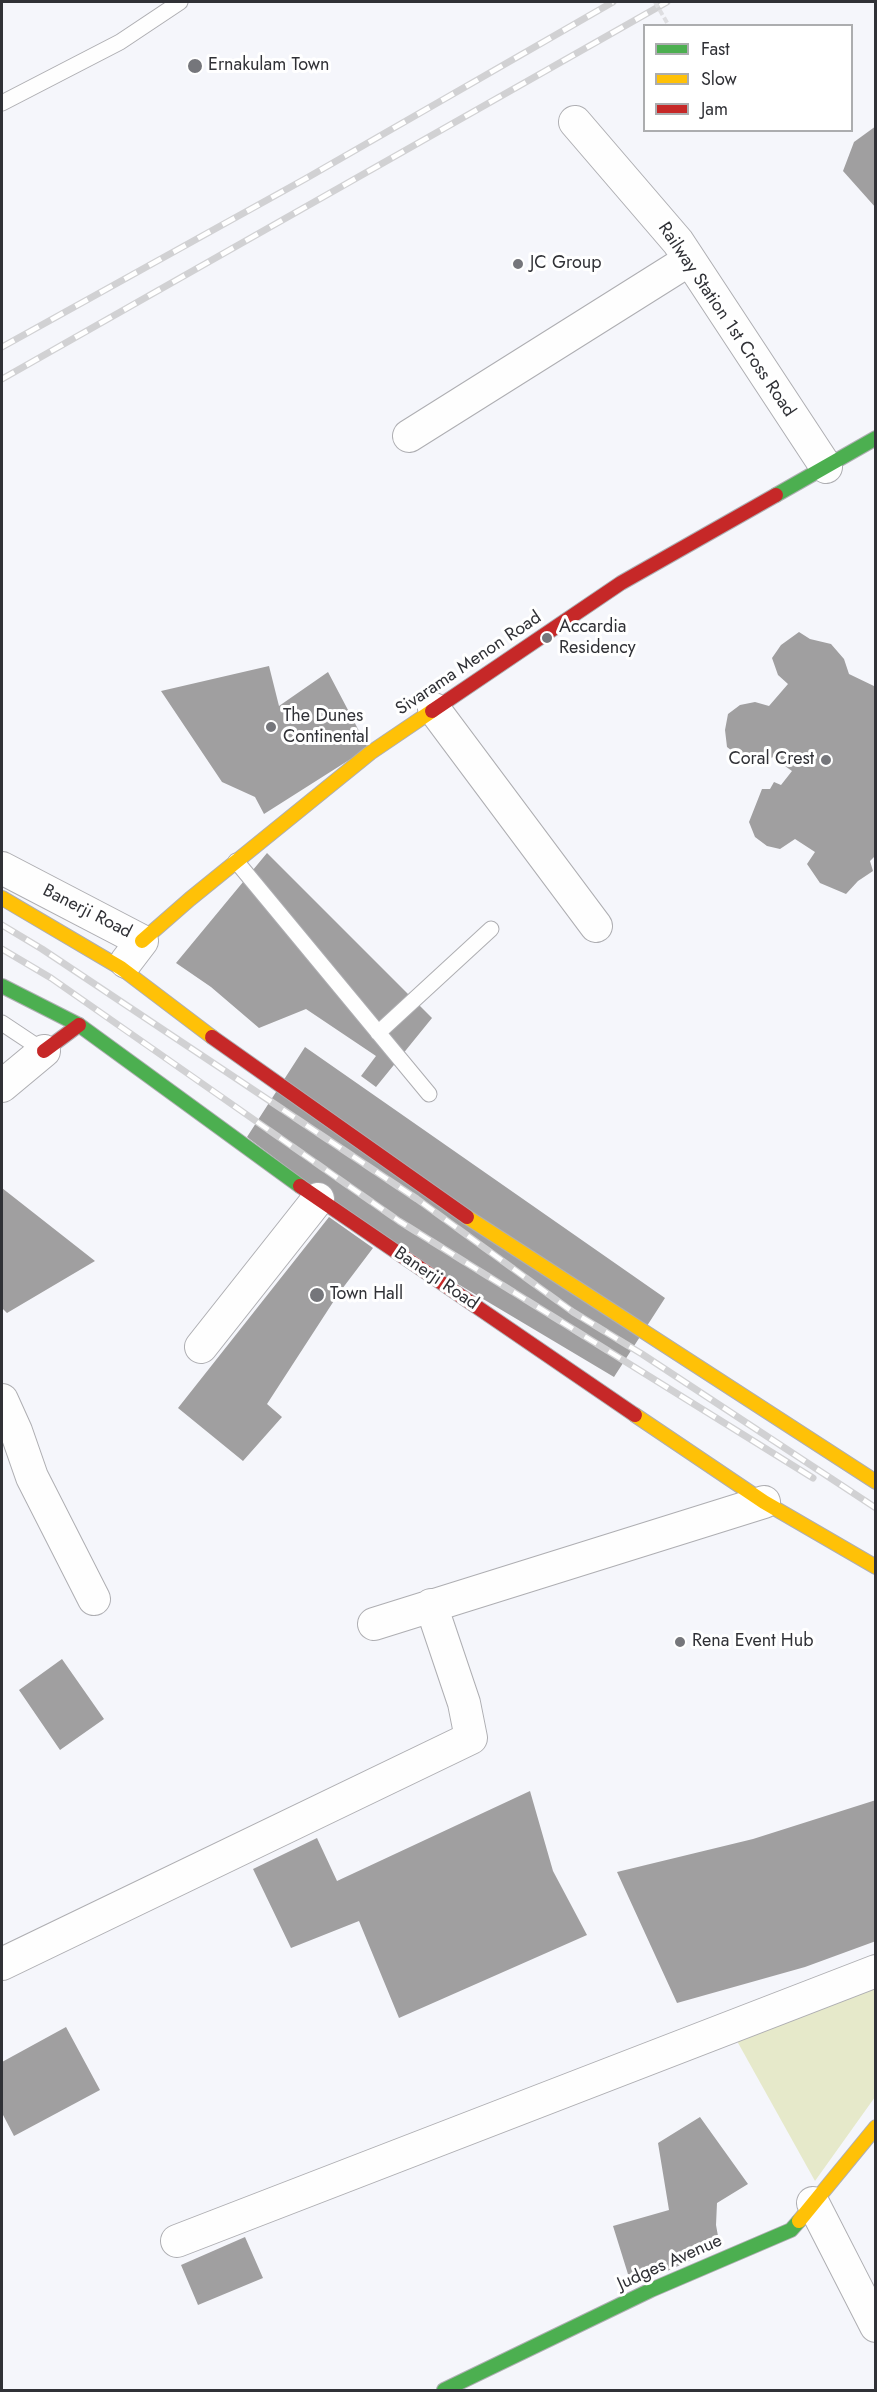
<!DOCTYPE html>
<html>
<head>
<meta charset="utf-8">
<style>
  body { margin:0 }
  #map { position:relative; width:877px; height:2392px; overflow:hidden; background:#f5f6fb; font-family:Jost,sans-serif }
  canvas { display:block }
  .frame { position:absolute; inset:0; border:3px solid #303136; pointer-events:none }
  .legend { position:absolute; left:643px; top:24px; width:210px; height:108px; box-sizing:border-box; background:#fff; border:2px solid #acadaf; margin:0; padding:8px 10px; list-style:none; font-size:18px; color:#303136 }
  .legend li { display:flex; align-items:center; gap:12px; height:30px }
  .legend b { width:30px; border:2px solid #acadaf }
</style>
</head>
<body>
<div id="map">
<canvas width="877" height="2392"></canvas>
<div class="frame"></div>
<ul class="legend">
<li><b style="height:8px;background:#4caf50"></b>Fast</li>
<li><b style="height:8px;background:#ffc107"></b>Slow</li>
<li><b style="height:8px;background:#c62828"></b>Jam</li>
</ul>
</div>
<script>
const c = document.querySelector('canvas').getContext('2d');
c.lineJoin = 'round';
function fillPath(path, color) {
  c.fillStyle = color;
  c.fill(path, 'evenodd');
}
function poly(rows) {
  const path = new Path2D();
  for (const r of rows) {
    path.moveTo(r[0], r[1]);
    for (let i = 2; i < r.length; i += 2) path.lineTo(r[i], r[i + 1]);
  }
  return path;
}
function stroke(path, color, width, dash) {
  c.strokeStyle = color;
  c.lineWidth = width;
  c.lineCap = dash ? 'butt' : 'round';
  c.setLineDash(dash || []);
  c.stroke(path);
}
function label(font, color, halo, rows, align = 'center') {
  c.font = font + ' Jost,sans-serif';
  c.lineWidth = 6;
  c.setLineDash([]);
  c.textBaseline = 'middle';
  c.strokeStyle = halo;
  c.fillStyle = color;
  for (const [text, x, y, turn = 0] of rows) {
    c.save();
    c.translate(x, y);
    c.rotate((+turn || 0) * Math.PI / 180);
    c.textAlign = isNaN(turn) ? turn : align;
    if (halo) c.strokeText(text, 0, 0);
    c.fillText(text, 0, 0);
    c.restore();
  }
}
const green = poly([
  [875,1985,875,2097,815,2181,737,2041]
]);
const building = poly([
  [876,126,876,208,843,171,854,142],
  [799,632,810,639,831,644,844,659,849,674,876,687,876,855,870,861,873,871,858,881,846,894,820,883,807,864,815,852,795,839,780,849,767,846,755,837,749,822,762,789,770,789,774,782,781,785,792,771,772,757,765,767,760,764,753,767,727,747,725,730,728,714,740,705,755,702,769,706,788,684,778,675,772,658,781,645],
  [269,666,279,706,328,672,368,748,264,814,255,797,222,782,161,691],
  [267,853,432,1018,376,1087,361,1076,376,1056,306,1009,259,1028,211,987,176,963],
  [305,1047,665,1298,614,1377,379,1237,247,1137],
  [2,1188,95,1261,7,1313,2,1308],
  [329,1217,373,1248,339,1293,267,1404,282,1417,243,1461,178,1408],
  [62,1659,104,1719,60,1750,19,1690],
  [530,1791,553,1871,587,1935,399,2018,359,1921,291,1948,253,1869,317,1838,337,1881],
  [876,1800,876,1941,805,1967,677,2003,617,1872,753,1839],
  [66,2027,100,2090,14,2136,2,2113,2,2062],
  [700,2117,748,2184,717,2203,716,2225,720,2247,632,2287,613,2226,669,2210,658,2143],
  [245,2237,263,2278,198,2305,181,2265]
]);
const lane = poly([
  [2,103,120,42,180,2],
  [236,861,429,1094],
  [2,1023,44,1051],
  [378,1033,491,929]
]);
const street = poly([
  [575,122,678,242,826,467],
  [409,436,689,260],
  [434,709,596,926],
  [2,868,142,941,126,962],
  [2,1086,44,1051],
  [201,1347,318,1199],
  [2,1400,16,1431,32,1477,94,1599],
  [374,1624,764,1502],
  [2,1964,471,1738,464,1703,431,1605],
  [813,2203,876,2326],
  [177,2241,876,1971]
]);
const fast = poly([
  [776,495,876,438],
  [2,986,79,1025,300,1186],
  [444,2390,651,2290,791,2230,799,2221]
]);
const slow = poly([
  [2,898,121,968,212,1037],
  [142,941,190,899,370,753,432,711],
  [467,1217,876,1482],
  [635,1415,764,1502,876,1567],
  [799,2221,876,2127]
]);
const jam = poly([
  [432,711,621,583,776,495],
  [212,1037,467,1217],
  [44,1051,79,1025],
  [300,1186,635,1415]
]);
const rail = poly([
  [2,347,305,179,613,2],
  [2,379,667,2],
  [2,925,42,949,417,1199,573,1312,642,1354,876,1508],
  [2,949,51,978,399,1221,813,1478]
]);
const pathBridge = poly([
  [655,2,669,26]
]);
const markers = [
  [195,66,8,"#75767b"],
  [518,264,6,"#75767b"],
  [547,638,6,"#75767b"],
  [271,727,6,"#75767b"],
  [826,760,6,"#75767b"],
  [317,1295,8,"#75767b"],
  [680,1642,6,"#75767b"]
];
const poiNames = [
  ["Ernakulam Town",208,66],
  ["JC Group",530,264],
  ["Accardia",559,628],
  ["Residency",559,649],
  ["The Dunes",283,717],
  ["Continental",283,738],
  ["Coral Crest",814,760,"right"],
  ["Town Hall",330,1295],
  ["Rena Event Hub",692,1642]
];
const streetNames = [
  ["Railway Station 1st Cross Road",726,320,56],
  ["Sivarama Menon Road",469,664,-34],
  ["Banerji Road",87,912,27],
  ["Banerji Road",436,1279,34],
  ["Judges Avenue",670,2263,-24]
];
fillPath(green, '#e6e9ca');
fillPath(building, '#a09fa0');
stroke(lane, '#aeaeb2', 17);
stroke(street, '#aeaeb2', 34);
stroke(fast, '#aeaeb2', 16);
stroke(slow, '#aeaeb2', 16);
stroke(jam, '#aeaeb2', 16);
stroke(lane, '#fefefe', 15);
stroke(street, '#fefefe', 32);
stroke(fast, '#4caf50', 14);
stroke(slow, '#ffc107', 14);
stroke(jam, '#c62828', 14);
stroke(rail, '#d1d1d3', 7);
stroke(rail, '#fff', 4.5, [14]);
stroke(pathBridge, '#dedee1', 4, [6, 3]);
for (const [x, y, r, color] of markers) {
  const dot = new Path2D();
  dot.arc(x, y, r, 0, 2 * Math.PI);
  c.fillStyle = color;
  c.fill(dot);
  stroke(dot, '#fff', 2);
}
label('18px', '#303136', '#fff', poiNames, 'left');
label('18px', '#303136', '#fff', streetNames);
</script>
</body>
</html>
